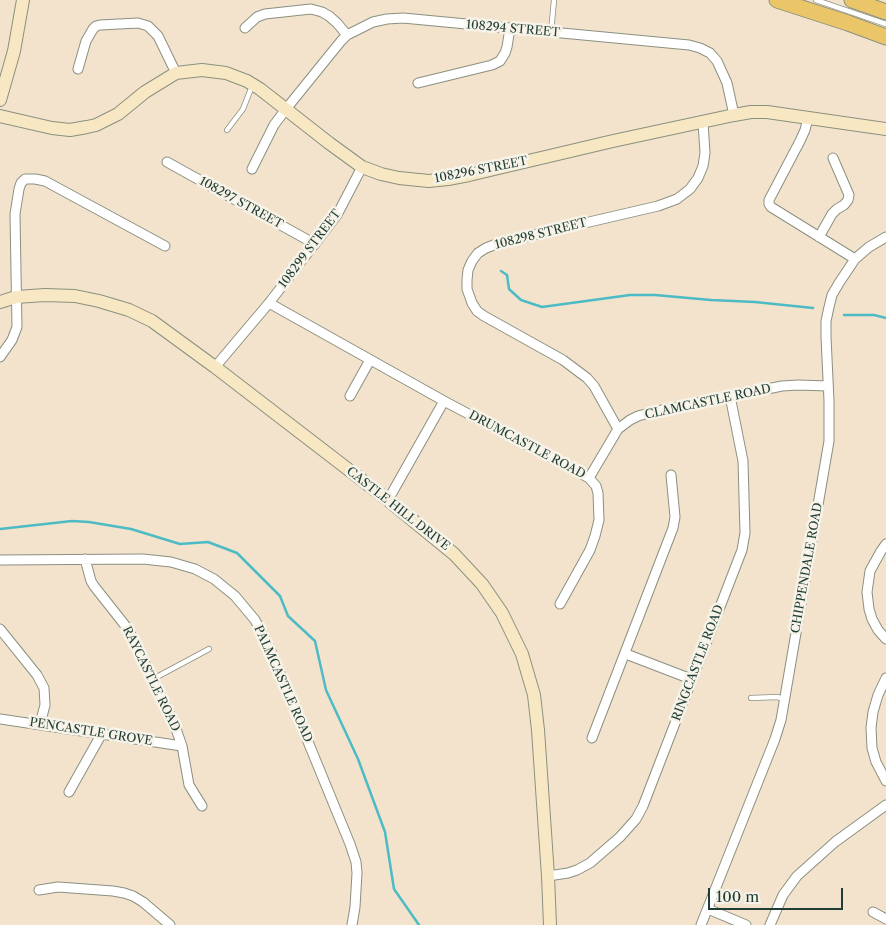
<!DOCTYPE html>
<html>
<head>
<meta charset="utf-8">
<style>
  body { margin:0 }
  #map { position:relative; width:886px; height:925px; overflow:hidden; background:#f4e3cc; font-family:"Libre Caslon Text",serif }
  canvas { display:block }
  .scale { position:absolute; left:708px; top:888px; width:135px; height:22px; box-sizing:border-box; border:2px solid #1f3d34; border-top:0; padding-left:6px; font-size:15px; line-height:18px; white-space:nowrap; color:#1f3d34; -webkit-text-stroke:4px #f7f3e8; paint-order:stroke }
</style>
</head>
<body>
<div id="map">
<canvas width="886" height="925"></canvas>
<div class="scale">100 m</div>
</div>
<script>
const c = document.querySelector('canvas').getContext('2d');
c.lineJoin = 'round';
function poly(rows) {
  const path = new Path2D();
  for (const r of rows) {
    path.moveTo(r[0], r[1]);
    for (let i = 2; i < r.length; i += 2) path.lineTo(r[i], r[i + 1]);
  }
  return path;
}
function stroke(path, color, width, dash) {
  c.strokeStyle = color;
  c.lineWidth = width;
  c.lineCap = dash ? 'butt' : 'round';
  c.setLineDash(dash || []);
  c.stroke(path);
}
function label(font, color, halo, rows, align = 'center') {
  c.font = font + ' "Libre Caslon Text",serif';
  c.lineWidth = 5;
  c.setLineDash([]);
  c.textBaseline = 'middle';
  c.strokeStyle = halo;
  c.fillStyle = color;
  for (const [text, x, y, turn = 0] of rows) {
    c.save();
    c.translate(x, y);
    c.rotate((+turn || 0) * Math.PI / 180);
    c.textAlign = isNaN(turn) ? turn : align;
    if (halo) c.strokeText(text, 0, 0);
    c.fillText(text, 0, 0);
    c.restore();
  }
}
const stream = poly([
  [501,271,507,275,509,289,521,300,542,307,630,295,655,295,711,300,755,302,813,308],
  [844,315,874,315,886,318],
  [0,529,72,521,89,522,131,529,180,544,208,542,237,553,280,596,288,616,315,641,326,690,358,759,385,832,394,889,419,925]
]);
const lane = poly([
  [816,0,886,24],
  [551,32,554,0],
  [227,130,243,109,252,86],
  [153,679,209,649],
  [751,698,777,697,784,699]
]);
const street = poly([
  [245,28,257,17,265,14,311,9,322,12,329,16,337,23,347,35],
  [78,69,86,41,93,29,96,26,100,25,138,23,148,26,158,36,176,73],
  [418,83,492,65,500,61,505,53,507,47,510,28],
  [808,118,805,130,800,141,769,200,769,204,771,207,855,259],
  [167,162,315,244],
  [252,169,274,125,286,109,341,41,347,35,373,22,387,19,403,18,689,45,700,48,710,53,717,61,727,83,734,115],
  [819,237,832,214,837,209,844,205,848,200,849,195,833,158],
  [269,303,444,401,589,478,596,486,598,493,599,520,595,536,590,550,560,604],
  [0,357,12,340,17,327,15,214,19,189,21,183,25,179,35,179,45,181,165,246],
  [215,367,269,303,337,215,362,167],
  [350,396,370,360],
  [618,429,594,386,587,378,563,360,484,316,477,311,472,303,467,289,467,280,468,270,472,261,478,253,486,248,499,243,658,206,677,199,690,189,698,178,703,166,705,153,703,122],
  [589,478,618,429,630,420,638,416,653,412,782,386,798,385,828,386],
  [388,500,444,401],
  [886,544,881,551,870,571,867,592,869,609,872,619,878,630,886,639],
  [85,559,91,581,94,586,128,629,174,723,182,746,189,785,202,806],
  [0,560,143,559,171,562,195,569,214,579,235,596,255,620,270,649,350,844,356,862,357,873,355,907,352,925],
  [0,629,37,675,44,688,45,705,40,724],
  [626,654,691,679],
  [886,678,878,695,873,712,871,728,872,748,876,762,886,781],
  [0,719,182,746],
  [592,738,673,528,675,517,671,475],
  [69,792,101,735],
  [548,876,568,873,577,870,590,863,620,837,636,819,643,806,742,550,745,533,743,461,730,396],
  [39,890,58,887,113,891,124,893,133,896,143,902,170,925],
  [708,909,746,925],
  [873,912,886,919],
  [701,925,775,739,781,720,829,441,829,401,826,337,826,321,829,307,832,295,839,283,855,259,869,247,886,237],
  [770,925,783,895,797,876,835,842,886,805]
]);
const secondary = poly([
  [0,100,14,51,23,0],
  [0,116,52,128,70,130,87,127,96,125,118,114,145,92,176,73,202,70,226,73,247,81,260,89,329,143,362,167,381,174,399,178,429,181,448,179,469,175,613,141,734,115,751,112,767,112,886,129],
  [0,302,16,297,45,295,75,296,99,301,129,310,152,321,215,367,388,500,454,554,482,584,502,613,522,654,534,695,538,730,548,876,550,925]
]);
const primary = poly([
  [777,0,848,23,886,37],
  [852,0,886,12]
]);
const streetNames = [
  ["108294 STREET",513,29,5],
  ["108296 STREET",481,170,-11],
  ["108297 STREET",241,203,29],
  ["108298 STREET",541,234,-14],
  ["108299 STREET",310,249,-53],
  ["CLAMCASTLE ROAD",708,402,-12],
  ["DRUMCASTLE ROAD",527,445,28],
  ["CASTLE HILL DRIVE",398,509,38],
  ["CHIPPENDALE ROAD",807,568,-80],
  ["RINGCASTLE ROAD",698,663,-69],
  ["RAYCASTLE ROAD",151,679,64],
  ["PALMCASTLE ROAD",283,684,66],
  ["PENCASTLE GROVE",91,732,9]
];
stroke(stream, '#4dbbc5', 2.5);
stroke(lane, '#8a9080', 6);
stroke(street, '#8a9080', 11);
stroke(secondary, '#8a9080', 14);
stroke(primary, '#8a9080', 17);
stroke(lane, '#fff', 4.5);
stroke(street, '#fff', 9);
stroke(secondary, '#f7e8c3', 12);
stroke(primary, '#ebc669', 15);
label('12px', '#1f3d34', '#f7f3e8', streetNames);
</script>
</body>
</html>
